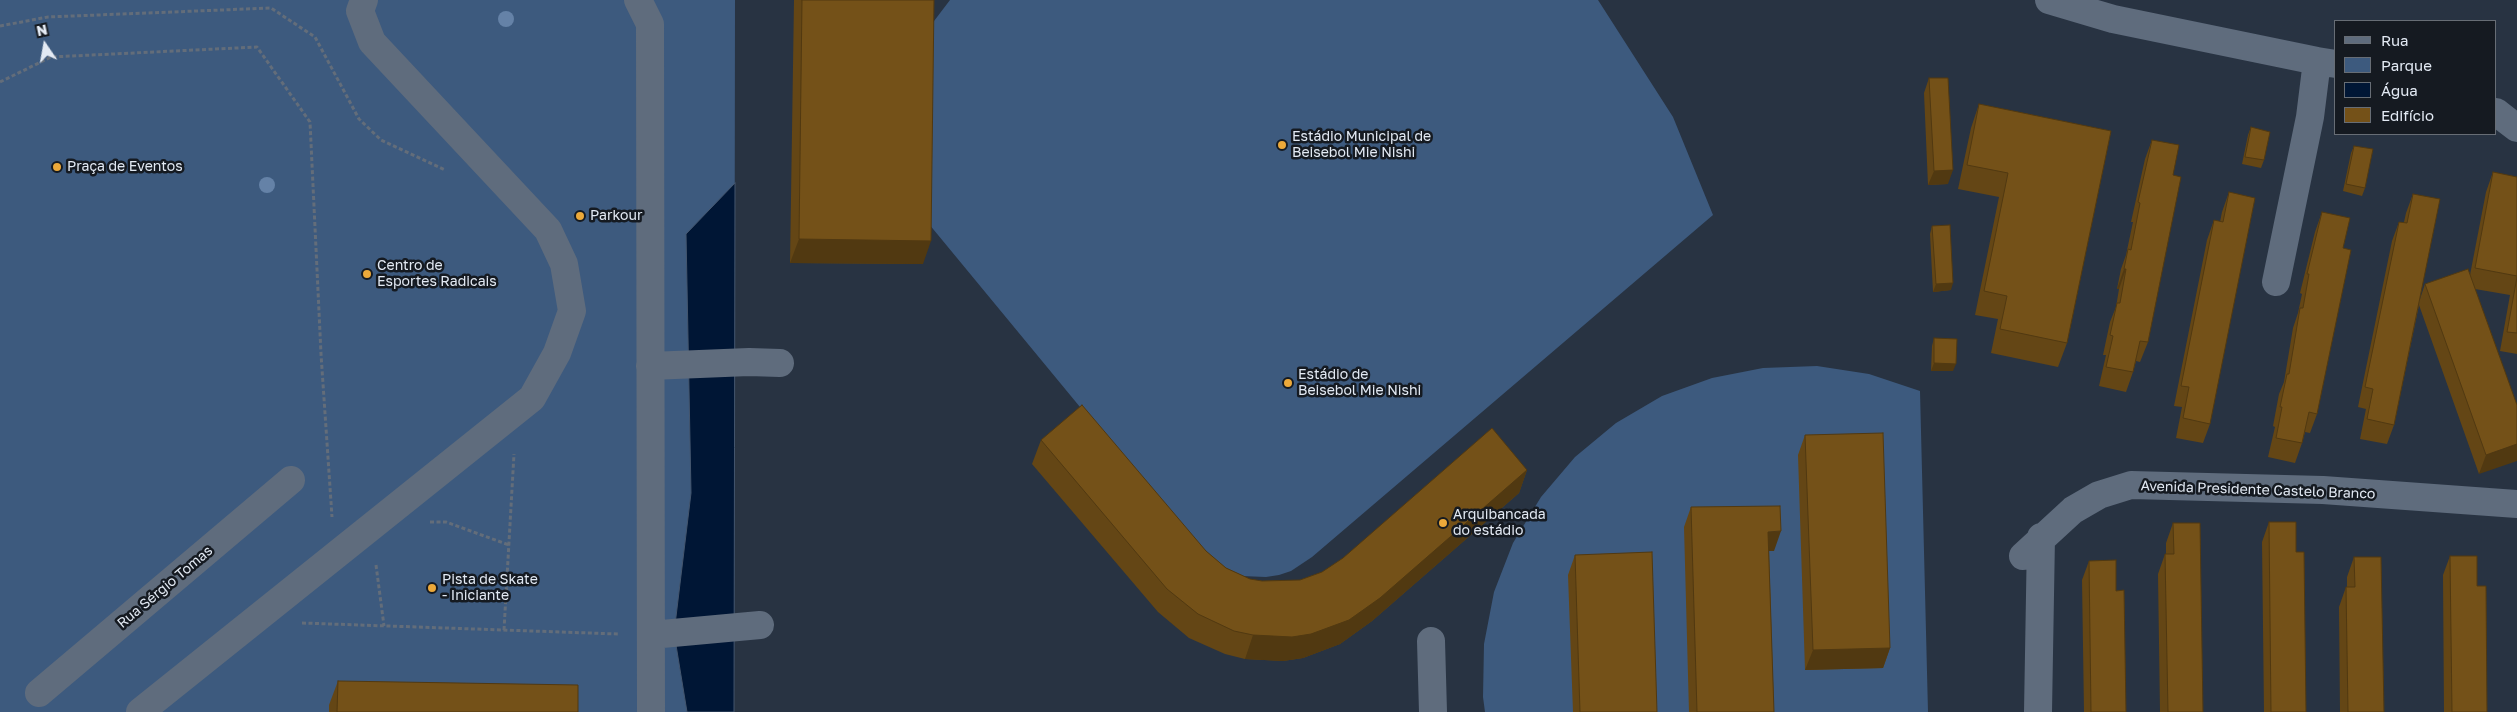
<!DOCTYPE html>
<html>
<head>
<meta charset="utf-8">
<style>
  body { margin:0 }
  #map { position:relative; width:2517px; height:712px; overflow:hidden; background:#283342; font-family:"Golos Text",sans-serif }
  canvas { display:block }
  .legend { position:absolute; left:2334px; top:20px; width:162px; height:115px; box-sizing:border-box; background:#151a21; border:1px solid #676d75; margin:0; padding:6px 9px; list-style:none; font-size:15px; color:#e3eaf4 }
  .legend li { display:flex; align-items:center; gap:10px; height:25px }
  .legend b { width:25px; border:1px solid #676d75 }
  .north { position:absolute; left:20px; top:20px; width:50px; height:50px; -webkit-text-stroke:4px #151a21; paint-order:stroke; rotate:348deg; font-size:14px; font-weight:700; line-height:20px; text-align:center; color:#e3eaf4 }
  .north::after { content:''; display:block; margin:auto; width:18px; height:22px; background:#e3eaf4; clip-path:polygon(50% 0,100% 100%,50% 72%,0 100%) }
</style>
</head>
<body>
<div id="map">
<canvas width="2517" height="712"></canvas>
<ul class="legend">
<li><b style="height:6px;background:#5f6c7d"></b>Rua</li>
<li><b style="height:14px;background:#3d5a7e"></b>Parque</li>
<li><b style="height:14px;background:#001635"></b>Água</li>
<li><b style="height:14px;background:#745118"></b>Edifício</li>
</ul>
<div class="north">N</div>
</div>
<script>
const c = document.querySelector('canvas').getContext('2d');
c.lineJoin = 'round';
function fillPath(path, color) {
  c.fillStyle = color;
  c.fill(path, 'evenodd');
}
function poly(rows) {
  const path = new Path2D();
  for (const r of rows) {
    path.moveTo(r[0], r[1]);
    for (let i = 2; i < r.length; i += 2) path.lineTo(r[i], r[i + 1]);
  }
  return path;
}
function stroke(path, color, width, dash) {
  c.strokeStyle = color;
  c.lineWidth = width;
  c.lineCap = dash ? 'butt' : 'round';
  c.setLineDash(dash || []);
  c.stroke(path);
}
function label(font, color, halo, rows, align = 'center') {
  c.font = font + ' "Golos Text",sans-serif';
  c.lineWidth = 5;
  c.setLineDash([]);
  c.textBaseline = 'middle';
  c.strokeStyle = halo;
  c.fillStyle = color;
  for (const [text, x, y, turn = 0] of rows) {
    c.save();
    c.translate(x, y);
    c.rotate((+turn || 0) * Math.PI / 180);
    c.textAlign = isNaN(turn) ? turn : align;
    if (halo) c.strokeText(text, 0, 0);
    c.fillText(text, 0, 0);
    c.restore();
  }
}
const green = poly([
  [0,0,735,0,734,712,0,712],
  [950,0,1598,0,1673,117,1713,215,1312,557,1291,571,1279,575,1266,577,1241,576,1229,572,1198,550,872,155,912,50],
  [1817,366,1869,374,1920,391,1928,712,1485,712,1483,697,1484,644,1494,592,1513,543,1541,497,1575,457,1616,423,1662,396,1712,378,1763,368]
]);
const water = poly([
  [735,183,734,712,687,712,674,633,691,493,686,234,735,183]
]);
const path = poly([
  [0,26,48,17,271,8,315,37,359,119,381,140,445,170],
  [0,82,51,57,257,47,310,122,321,354,332,517],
  [430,522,446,522,509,545],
  [376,565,384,626],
  [302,623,618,634],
  [504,630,514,454]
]);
const minor = poly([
  [638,0,650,24,651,712],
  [2049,0,2113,19,2317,61],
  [2496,112,2517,128],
  [2276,282,2310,117,2317,61,2336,64],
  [650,366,749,362,780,363],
  [2023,556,2073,510,2099,495,2131,485,2323,490,2517,504],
  [651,635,760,625],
  [1431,641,1433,712],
  [39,693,291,480],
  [140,712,532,398,557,353,572,311,564,264,548,230,372,42,360,11,364,0],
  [2038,712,2041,537]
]);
const trees = [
  [506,19],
  [267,185]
];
const wall = poly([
  [794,0,934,0,923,264,790,263],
  [1929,78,1948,184,1928,185,1924,93],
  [1979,104,2111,131,2067,343,2058,367,1991,353,1998,319,1975,315,1999,197,1958,189,1971,128],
  [2251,127,2264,160,2261,168,2242,164,2248,135],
  [2152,140,2173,175,2148,342,2140,362,2136,361,2133,372,2126,392,2099,386,2106,355,2103,355,2110,322,2116,307,2119,289,2117,289,2121,269,2126,255,2133,222,2131,222,2145,159],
  [2354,146,2365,188,2362,196,2343,191,2351,153],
  [2493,172,2517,177,2517,354,2500,351,2510,295,2475,289,2517,405,2479,474,2419,305,2394,425,2387,444,2360,439,2366,409,2358,407,2392,241,2399,222,2404,222,2406,213,2413,194,2420,299,2425,284,2470,275,2486,192],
  [2229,192,2210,424,2203,443,2176,438,2182,407,2174,406,2207,240,2214,220,2220,222,2222,212],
  [2322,212,2343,248,2317,414,2310,433,2305,432,2302,443,2295,463,2268,457,2275,427,2273,426,2279,394,2284,382,2293,328,2298,313,2302,294,2300,293,2315,232],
  [1932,226,1951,290,1933,292,1930,234],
  [1934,338,1953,371,1931,371,1932,346],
  [1805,435,1890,648,1883,668,1805,670,1798,455],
  [1041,440,1206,551,1226,568,1250,579,1262,581,1300,580,1322,572,1527,470,1519,493,1372,621,1340,644,1303,658,1283,661,1245,659,1225,654,1189,638,1158,612,1032,464],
  [1691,507,1774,551,1769,551,1774,712,1689,712,1684,527],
  [2269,522,2296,552,2306,712,2264,712,2262,542],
  [2173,523,2203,712,2160,712,2158,574,2165,554,2166,554,2166,543],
  [1575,555,1657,712,1573,712,1568,575],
  [2450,556,2477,586,2487,712,2444,712,2443,575],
  [2354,557,2384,712,2340,712,2339,607,2346,587,2347,587,2347,577],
  [2089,561,2116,591,2126,712,2084,712,2082,580],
  [338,681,578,712,329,712,329,705]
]);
const shadedWall = poly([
  [1953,170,1948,184,1928,185,1934,171],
  [799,239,931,241,923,264,790,263],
  [2124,269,2126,269,2119,289,2117,289],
  [1953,283,1951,290,1933,292,1936,284],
  [1934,363,1956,364,1953,371,1931,371],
  [2517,444,2517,461,2479,474,2486,455],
  [1527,470,1519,493,1372,621,1340,644,1303,658,1283,661,1245,659,1253,635],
  [1781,531,1774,551,1761,551,1768,532],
  [1890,648,1883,668,1805,670,1813,650]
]);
const building = poly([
  [802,0,934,0,931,241,799,239,802,0],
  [1929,78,1948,78,1953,170,1934,171,1929,78],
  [1979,104,2111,131,2067,343,2000,329,2007,296,1984,291,2008,173,1967,165,1979,104],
  [2251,127,2270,132,2264,160,2245,157,2251,127],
  [2152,140,2179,145,2173,175,2181,177,2148,342,2140,341,2133,372,2106,367,2113,336,2110,335,2117,303,2120,303,2126,269,2124,269,2128,249,2131,250,2140,203,2138,202,2152,140],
  [2354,146,2373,149,2365,188,2346,184,2354,146],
  [2493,172,2517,177,2517,276,2475,268,2493,172],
  [2229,192,2255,198,2210,424,2183,418,2189,387,2181,386,2214,220,2223,222,2229,192],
  [2413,194,2440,199,2394,425,2367,419,2373,389,2365,387,2399,222,2407,223,2413,194],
  [2322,212,2350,218,2343,248,2351,250,2317,414,2309,412,2302,443,2276,438,2282,407,2280,407,2287,374,2289,374,2300,308,2303,308,2309,274,2307,274,2322,212],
  [1950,225,1953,283,1936,284,1932,226,1950,225],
  [2468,269,2517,405,2517,444,2486,455,2425,284,2468,269],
  [2517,277,2517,333,2507,332,2517,277],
  [1934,338,1957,339,1956,364,1934,363,1934,338],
  [1082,405,1206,551,1226,568,1250,579,1262,581,1300,580,1322,572,1343,558,1492,428,1527,470,1380,598,1349,620,1311,634,1292,637,1253,635,1234,631,1198,614,1167,589,1041,440,1082,405],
  [1883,433,1890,648,1813,650,1805,435,1883,433],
  [1780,506,1781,531,1768,532,1774,712,1697,712,1691,507,1780,506],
  [2269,522,2296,522,2296,552,2304,552,2306,712,2271,712,2269,522],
  [2173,523,2200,523,2203,712,2168,712,2165,554,2174,554,2173,523],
  [1652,552,1657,712,1580,712,1575,555,1652,552],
  [2450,556,2477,556,2477,586,2486,586,2487,712,2452,712,2450,556],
  [2354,557,2381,557,2384,712,2348,712,2346,587,2355,587,2354,557],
  [2116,560,2116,591,2124,590,2126,712,2091,712,2089,561,2116,560],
  [338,681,578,685,578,712,337,712,338,681]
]);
const markers = [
  [1282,145,5,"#eca93a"],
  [57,167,5,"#eca93a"],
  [580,216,5,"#eca93a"],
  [367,274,5,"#eca93a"],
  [1288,383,5,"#eca93a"],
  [1443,523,5,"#eca93a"],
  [432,588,5,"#eca93a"]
];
const poiNames = [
  ["Estádio Municipal de",1292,137],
  ["Beisebol Mie Nishi",1292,153],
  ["Praça de Eventos",67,167],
  ["Parkour",590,216],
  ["Centro de",377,266],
  ["Esportes Radicais",377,282],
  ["Estádio de",1298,375],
  ["Beisebol Mie Nishi",1298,391],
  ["Arquibancada",1453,515],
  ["do estádio",1453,531],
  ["Pista de Skate",442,580],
  ["- Iniciante",442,596]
];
const streetNames = [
  ["Avenida Presidente Castelo Branco",2258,490,2],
  ["Rua Sérgio Tomas",165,587,-40]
];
fillPath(green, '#3d5a7e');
fillPath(water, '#001635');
stroke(water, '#44566e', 1);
stroke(path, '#636d7a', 3, [4, 2.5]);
stroke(minor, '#5f6c7d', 28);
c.fillStyle = '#6582a7';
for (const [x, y] of trees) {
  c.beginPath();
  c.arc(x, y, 8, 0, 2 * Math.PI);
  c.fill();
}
fillPath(wall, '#644615');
fillPath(shadedWall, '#513911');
fillPath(building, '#745118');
stroke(building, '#513911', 1);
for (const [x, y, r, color] of markers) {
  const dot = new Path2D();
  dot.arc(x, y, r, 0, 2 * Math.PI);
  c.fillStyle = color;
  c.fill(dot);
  stroke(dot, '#151a21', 2);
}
label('14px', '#e3eaf4', '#151a21', poiNames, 'left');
label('14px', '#e3eaf4', '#151a21', streetNames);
</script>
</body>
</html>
